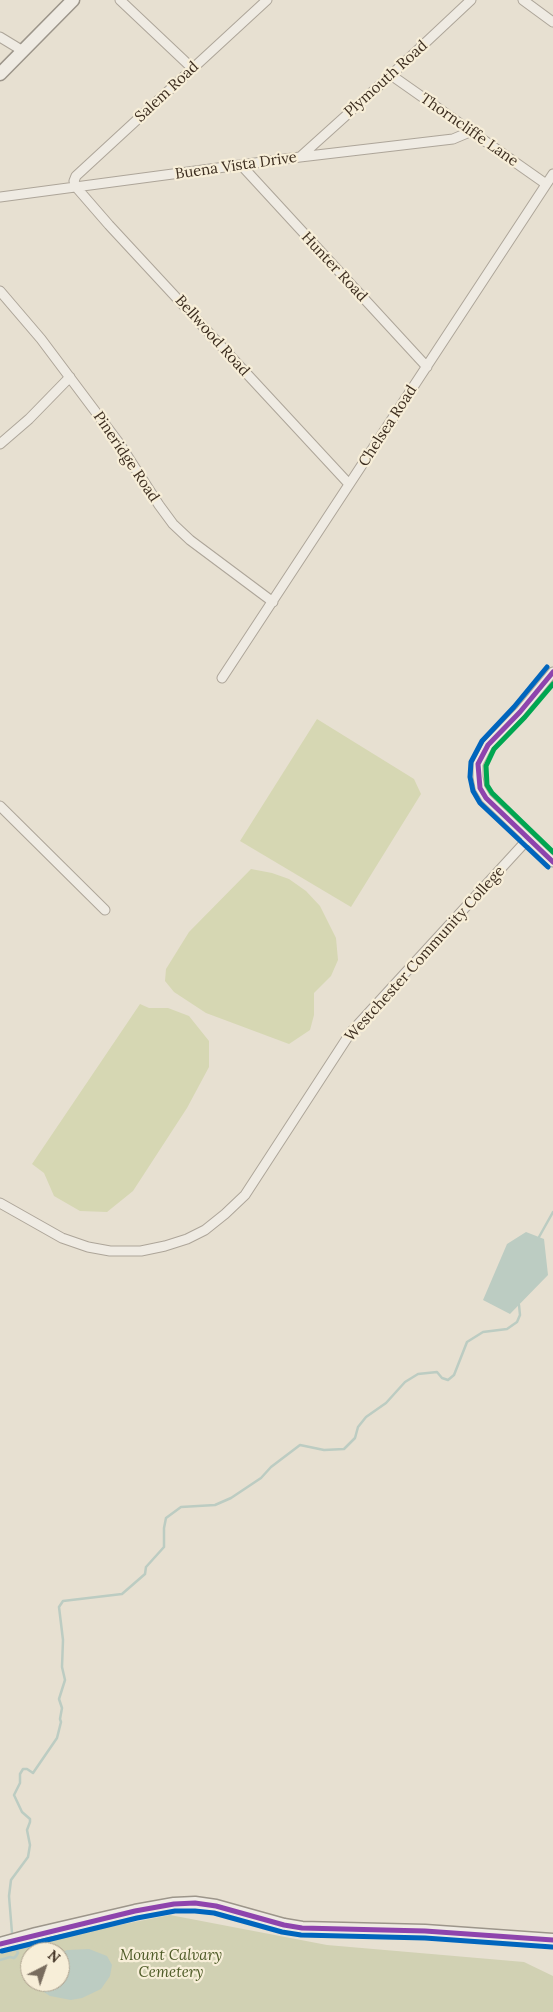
<!DOCTYPE html>
<html>
<head>
<meta charset="utf-8">
<style>
  body { margin:0 }
  #map { position:relative; width:553px; height:2012px; overflow:hidden; background:#e7e0d1; font-family:Lora,serif }
  canvas { display:block }
  .north { position:absolute; left:20px; top:1942px; width:50px; height:50px; box-sizing:border-box; background:#f7eed8; border:1px solid #ada18e; border-radius:50%; rotate:41deg; font-size:14px; font-weight:700; line-height:20px; text-align:center; color:#3d2e20 }
  .north::after { content:''; display:block; margin:auto; width:18px; height:22px; background:#786c5e; clip-path:polygon(50% 0,100% 100%,50% 72%,0 100%) }
</style>
</head>
<body>
<div id="map">
<canvas width="553" height="2012"></canvas>
<div class="north">N</div>
</div>
<script>
const c = document.querySelector('canvas').getContext('2d');
c.lineJoin = 'round';
function fillPath(path, color) {
  c.fillStyle = color;
  c.fill(path, 'evenodd');
}
function poly(rows) {
  const path = new Path2D();
  for (const r of rows) {
    path.moveTo(r[0], r[1]);
    for (let i = 2; i < r.length; i += 2) path.lineTo(r[i], r[i + 1]);
  }
  return path;
}
function stroke(path, color, width, dash) {
  c.strokeStyle = color;
  c.lineWidth = width;
  c.lineCap = dash ? 'butt' : 'round';
  c.setLineDash(dash || []);
  c.stroke(path);
}
function label(font, color, halo, rows, align = 'center') {
  c.font = font + ' Lora,serif';
  c.lineWidth = 4.5;
  c.setLineDash([]);
  c.textBaseline = 'middle';
  c.strokeStyle = halo;
  c.fillStyle = color;
  for (const [text, x, y, turn = 0] of rows) {
    c.save();
    c.translate(x, y);
    c.rotate((+turn || 0) * Math.PI / 180);
    c.textAlign = isNaN(turn) ? turn : align;
    if (halo) c.strokeText(text, 0, 0);
    c.fillText(text, 0, 0);
    c.restore();
  }
}
const green = poly([
  [317,719,414,779,421,794,351,907,240,841],
  [251,869,272,873,289,879,306,891,320,906,336,938,338,960,331,976,314,993,314,1015,310,1030,289,1044,206,1013,174,992,165,981,166,969,189,932],
  [140,1004,149,1008,168,1008,189,1016,209,1041,209,1067,187,1108,133,1191,107,1212,80,1211,54,1196,44,1173,32,1164]
]);
const cemetery = poly([
  [170,1915,327,1945,524,1962,553,1976,553,2012,0,2012,0,1953,63,1936],
  [30,1952,60,1952,60,1982,30,1982]
]);
const water = poly([
  [526,1232,544,1239,548,1275,510,1314,483,1300,507,1244],
  [89,1949,107,1956,112,1965,110,1976,101,1989,82,1998,71,2000,50,1996,41,1990,37,1982,60,1982,60,1954,67,1950]
]);
const stream = poly([
  [539,1237,553,1212],
  [12,1933,9,1896,11,1880,28,1857,30,1845,27,1830,30,1822,30,1819,22,1812,14,1795,20,1783,20,1774,23,1769,27,1769,33,1773,57,1738,61,1722,60,1719,62,1708,59,1699,65,1680,62,1667,63,1640,59,1607,63,1601,122,1594,145,1574,146,1567,164,1547,164,1528,166,1518,181,1507,215,1505,231,1498,261,1478,271,1467,300,1445,324,1450,344,1449,355,1438,358,1427,366,1417,386,1403,405,1382,418,1374,437,1372,442,1378,448,1380,454,1375,467,1342,483,1332,507,1329,517,1322,520,1315,519,1305],
  [0,1960,10,1957,14,1958,16,1956,18,1953,15,1945]
]);
const street = poly([
  [120,0,192,68],
  [267,0,76,176,74,181,76,187,109,225,349,484],
  [523,0,553,22],
  [0,37,23,51],
  [391,75,546,184],
  [300,157,391,75,471,0],
  [242,166,427,367],
  [0,197,300,157,453,139,472,131],
  [0,291,41,339,119,443,159,505,173,524,190,540,273,602],
  [0,444,29,419,70,377],
  [553,672,520,712,488,745,478,764,478,777,480,788,486,798,553,862],
  [222,678,553,174],
  [0,806,105,910],
  [0,1203,62,1238,88,1247,110,1251,141,1251,165,1246,187,1239,205,1230,225,1214,245,1195,351,1032,528,839]
]);
const secondary = poly([
  [0,74,73,0],
  [0,1944,36,1934,135,1911,174,1904,195,1903,216,1906,284,1925,302,1928,425,1931,553,1940]
]);
const bus1 = poly([
  [553,672,520,712,488,745,478,764,480,788,486,798,553,862],
  [0,1944,135,1911,174,1904,195,1903,216,1906,284,1925,302,1928,425,1931,553,1940]
]);
const bus2 = poly([
  [547,667,514,707,482,741,471,762,470,777,473,791,480,803,548,867],
  [2,1951,137,1918,175,1911,195,1911,214,1913,282,1932,301,1935,425,1938,552,1947]
]);
const bus3 = poly([
  [553,684,525,717,494,749,486,766,487,785,492,793,553,852]
]);
const streetNames = [
  ["Plymouth Road",386,79,-42],
  ["Salem Road",167,92,-43],
  ["Thorncliffe Lane",469,130,35],
  ["Buena Vista Drive",236,166,-8],
  ["Hunter Road",334,267,47],
  ["Bellwood Road",212,336,48],
  ["Chelsea Road",388,426,-57],
  ["Pineridge Road",126,457,56],
  ["Westchester Community College",425,954,-48]
];
const parkNames = [
  ["Mount Calvary",171,1956],
  ["Cemetery",171,1973]
];
fillPath(green, '#d6d7b3');
fillPath(cemetery, '#d1d1b3');
fillPath(water, '#bcccc2');
stroke(stream, '#bcccc2', 2.5);
stroke(street, '#ada599', 11);
stroke(secondary, '#9c958a', 15);
stroke(street, '#efebe3', 9);
stroke(secondary, '#efebe3', 12);
stroke(bus1, '#8e44ad', 5);
stroke(bus2, '#0065bd', 5);
stroke(bus3, '#00a651', 5);
label('15px', '#3d2e20', '#f7eed8', streetNames);
label('italic 15px', '#4d5a26', '#f7eed8', parkNames);
</script>
</body>
</html>
